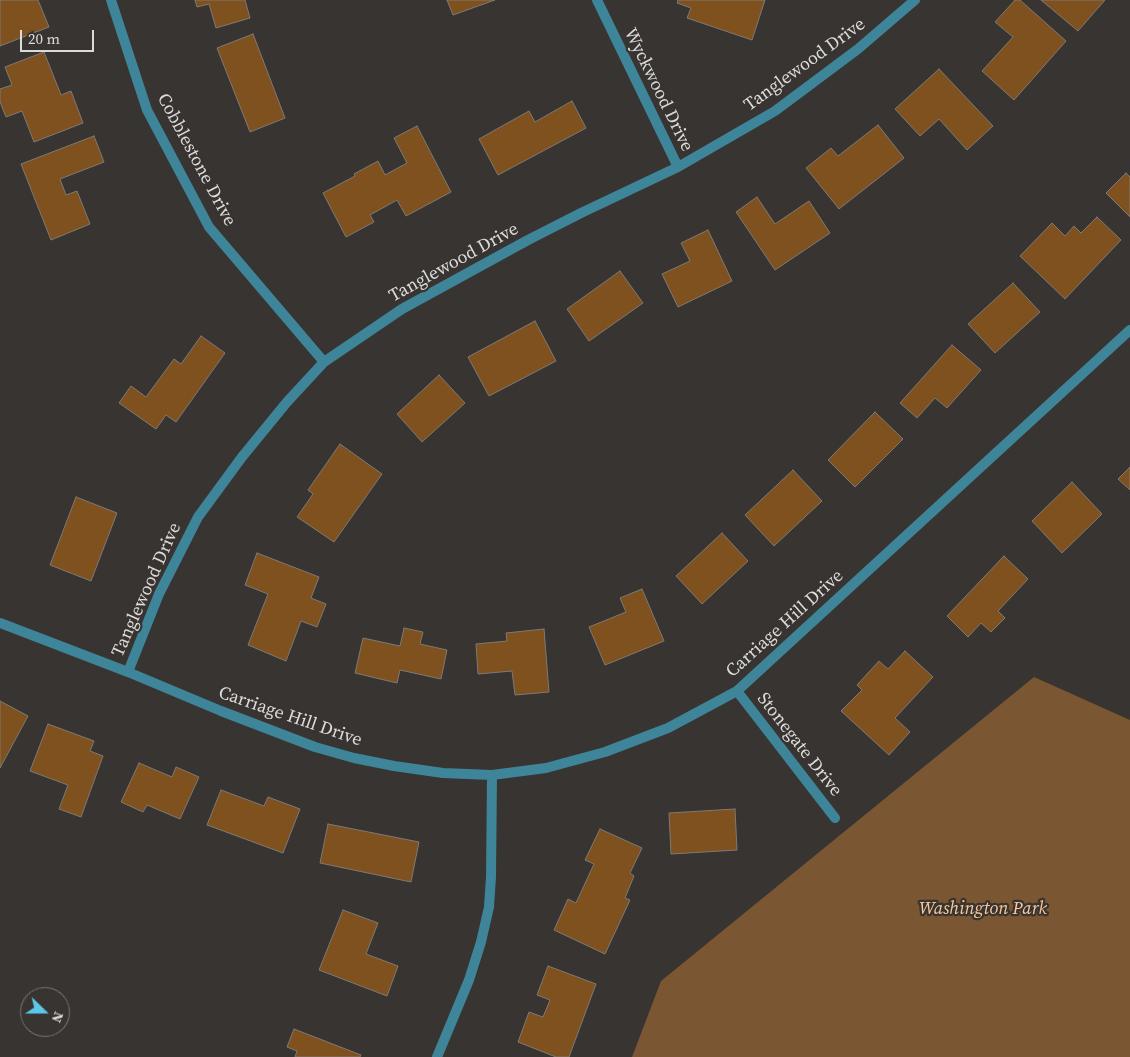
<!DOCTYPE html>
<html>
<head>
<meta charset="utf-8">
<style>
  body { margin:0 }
  #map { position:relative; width:1130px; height:1057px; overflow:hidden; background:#383431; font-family:"Source Serif 4",serif }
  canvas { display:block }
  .north { position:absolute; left:20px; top:987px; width:50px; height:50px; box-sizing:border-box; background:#383431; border:1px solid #7a7774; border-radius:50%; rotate:112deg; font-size:14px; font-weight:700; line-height:20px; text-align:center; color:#dddbd9 }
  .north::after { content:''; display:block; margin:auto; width:18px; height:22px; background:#5ac8e6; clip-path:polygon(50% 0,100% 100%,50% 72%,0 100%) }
  .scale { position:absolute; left:20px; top:30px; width:74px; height:22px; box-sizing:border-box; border:2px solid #dddbd9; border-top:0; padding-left:6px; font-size:15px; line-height:18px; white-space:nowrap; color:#dddbd9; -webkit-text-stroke:4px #383431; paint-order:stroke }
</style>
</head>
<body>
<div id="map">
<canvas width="1130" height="1057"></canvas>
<div class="north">N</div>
<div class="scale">20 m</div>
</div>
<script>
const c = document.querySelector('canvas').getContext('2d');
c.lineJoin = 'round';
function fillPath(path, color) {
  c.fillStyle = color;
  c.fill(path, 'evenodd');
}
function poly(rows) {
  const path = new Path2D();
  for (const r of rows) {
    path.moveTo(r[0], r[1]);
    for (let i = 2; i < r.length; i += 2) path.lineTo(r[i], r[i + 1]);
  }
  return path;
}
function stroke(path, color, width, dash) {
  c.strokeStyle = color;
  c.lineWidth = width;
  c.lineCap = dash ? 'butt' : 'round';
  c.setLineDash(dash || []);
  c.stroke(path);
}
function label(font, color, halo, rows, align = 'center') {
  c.font = font + ' "Source Serif 4",serif';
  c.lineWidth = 4.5;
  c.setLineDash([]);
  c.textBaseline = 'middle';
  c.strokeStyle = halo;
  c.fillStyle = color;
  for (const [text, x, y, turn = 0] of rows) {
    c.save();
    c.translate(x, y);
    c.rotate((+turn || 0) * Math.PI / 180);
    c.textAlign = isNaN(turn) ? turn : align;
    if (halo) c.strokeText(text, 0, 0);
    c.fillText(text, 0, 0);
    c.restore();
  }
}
const green = poly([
  [1034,677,1130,720,1130,1057,632,1057,661,981]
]);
const building = poly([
  [0,0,38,0,49,27,0,46,0,0],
  [195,0,245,0,250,18,216,28,209,4,197,7,195,0],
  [447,0,495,0,453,15,447,0],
  [678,0,765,0,752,40,687,18,691,8,677,3,678,0],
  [1015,0,1020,0,1066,41,1014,100,982,71,1013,37,995,22,1015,0],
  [1041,0,1105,0,1078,31,1041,0],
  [253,34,285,118,250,132,217,48,253,34],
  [44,52,61,95,71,91,83,123,34,142,22,111,6,117,0,102,0,89,12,85,5,67,44,52],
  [939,69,993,126,967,150,939,119,920,136,895,109,939,69],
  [572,101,586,128,498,175,479,139,529,111,535,122,572,101],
  [878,125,904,158,839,209,806,168,831,148,838,156,878,125],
  [417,126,451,192,406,216,397,200,370,215,374,222,346,237,323,193,355,176,354,174,378,161,385,175,407,163,394,138,417,126],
  [94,136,104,162,60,179,66,195,77,191,90,224,51,240,21,164,94,136],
  [1126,173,1130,177,1130,217,1106,193,1126,173],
  [757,197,775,224,809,201,830,233,775,270,736,212,757,197],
  [1097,217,1121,240,1065,299,1020,256,1052,223,1065,236,1074,226,1081,233,1097,217],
  [708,230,732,281,678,307,662,274,690,261,681,243,708,230],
  [620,271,643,303,589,341,567,309,620,271],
  [1013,283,1040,312,995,353,968,324,1013,283],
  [535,321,556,361,489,396,468,357,535,321],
  [201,336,225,353,176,422,166,415,156,429,119,403,131,386,146,397,174,359,181,364,201,336],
  [952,345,981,370,947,408,935,398,917,418,900,403,952,345],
  [439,375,465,403,422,442,397,414,439,375],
  [875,412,903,439,855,487,828,460,875,412],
  [340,444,382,474,334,542,297,517,313,494,308,490,340,444],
  [1130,467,1130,490,1118,479,1130,467],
  [793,470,822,501,774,546,745,515,793,470],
  [1072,482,1102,514,1062,553,1032,521,1072,482],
  [76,497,117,513,91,581,50,565,76,497],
  [722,533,748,561,702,604,676,576,722,533],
  [257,553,319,577,311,598,326,604,317,627,301,621,286,661,248,645,268,594,245,585,257,553],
  [1004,556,1028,579,998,611,1005,618,991,632,981,623,968,637,947,616,1004,556],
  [642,589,664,641,605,665,589,627,626,612,620,598,642,589],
  [404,628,423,632,420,644,447,650,441,679,400,670,397,683,355,673,363,638,400,646,404,628],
  [544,629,549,692,515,695,512,671,478,674,476,644,507,641,506,633,544,629],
  [905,651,933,677,895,718,910,732,889,755,841,711,862,690,857,685,879,661,888,669,905,651],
  [0,701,28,716,0,768,0,701],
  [48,724,94,741,90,751,103,756,81,817,59,809,68,785,30,771,48,724],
  [139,763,172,777,176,767,199,777,180,819,147,805,143,812,121,802,139,763],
  [221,790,264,806,268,797,300,809,283,853,207,825,221,790],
  [735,809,737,850,671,854,669,813,735,809],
  [328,824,419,842,411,882,320,863,328,824],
  [600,829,642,848,630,873,634,876,625,898,630,900,605,954,554,930,568,899,576,903,594,864,585,860,600,829],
  [343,910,378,923,366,954,398,966,387,996,319,970,343,910],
  [548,966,596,984,569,1057,556,1057,518,1042,529,1012,543,1017,550,1000,537,995,548,966],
  [294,1029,361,1055,360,1057,295,1057,297,1051,287,1047,294,1029]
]);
const minor = poly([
  [111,0,147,110,209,227,324,362],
  [597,0,678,167],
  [0,623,128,672,221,711,315,747,354,758,394,766,443,773,492,775,546,768,605,752,668,728,737,691,1130,330],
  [128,672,159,594,198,517,242,457,287,402,324,362,402,309,528,240,581,213,678,167,775,111,858,49,915,0],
  [737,691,835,818],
  [437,1057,469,980,481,942,489,907,491,877,492,775]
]);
const streetNames = [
  ["Tanglewood Drive",805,65,-36],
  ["Wyckwood Drive",658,90,64],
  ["Cobblestone Drive",196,160,62],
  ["Tanglewood Drive",454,263,-29],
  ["Tanglewood Drive",147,590,-66],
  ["Carriage Hill Drive",785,624,-42],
  ["Carriage Hill Drive",290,717,19],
  ["Stonegate Drive",799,745,52]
];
const parkNames = [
  ["Washington Park",983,909]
];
fillPath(green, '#7a5632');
fillPath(building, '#7f511f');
stroke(building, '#7e7a76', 1);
stroke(minor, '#3e8599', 10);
label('18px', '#dddbd9', '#383431', streetNames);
label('italic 18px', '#fbc898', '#383431', parkNames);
</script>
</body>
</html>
